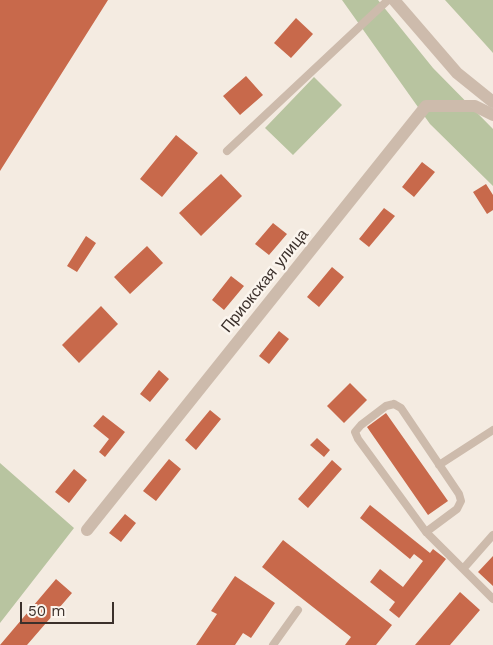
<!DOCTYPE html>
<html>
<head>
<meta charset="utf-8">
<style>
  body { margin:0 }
  #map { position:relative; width:493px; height:645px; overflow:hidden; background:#f4ebe1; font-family:"Work Sans",sans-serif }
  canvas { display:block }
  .scale { position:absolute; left:20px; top:602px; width:94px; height:22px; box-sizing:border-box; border:2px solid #3b302b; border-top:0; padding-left:6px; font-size:15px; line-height:18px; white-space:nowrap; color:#3b302b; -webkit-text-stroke:4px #fbf5ee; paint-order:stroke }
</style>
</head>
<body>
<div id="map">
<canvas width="493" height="645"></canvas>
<div class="scale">50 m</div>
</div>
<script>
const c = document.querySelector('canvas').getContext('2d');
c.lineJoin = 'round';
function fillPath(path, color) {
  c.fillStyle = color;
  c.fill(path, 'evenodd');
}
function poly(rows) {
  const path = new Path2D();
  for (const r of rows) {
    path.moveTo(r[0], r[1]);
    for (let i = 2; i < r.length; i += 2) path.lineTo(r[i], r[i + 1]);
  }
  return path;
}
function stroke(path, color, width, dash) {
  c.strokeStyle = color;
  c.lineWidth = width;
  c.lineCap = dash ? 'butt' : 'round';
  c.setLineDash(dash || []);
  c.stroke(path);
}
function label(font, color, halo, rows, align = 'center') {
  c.font = font + ' "Work Sans",sans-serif';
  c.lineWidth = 5;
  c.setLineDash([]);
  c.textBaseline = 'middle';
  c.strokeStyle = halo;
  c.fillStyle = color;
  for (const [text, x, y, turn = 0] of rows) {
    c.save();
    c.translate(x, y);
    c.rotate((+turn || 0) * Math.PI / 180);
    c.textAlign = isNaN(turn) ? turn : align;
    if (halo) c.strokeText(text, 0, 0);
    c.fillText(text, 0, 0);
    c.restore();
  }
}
const green = poly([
  [342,0,378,0,433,68,493,129,493,186,430,124],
  [445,0,493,0,493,53,485,44],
  [314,77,342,105,293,155,265,128],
  [0,463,74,528,0,623]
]);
const building = poly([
  [0,0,108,0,0,171],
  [296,18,313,34,291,58,274,43],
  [246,76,263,95,240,115,223,96],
  [176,135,198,153,162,197,140,179],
  [422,162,435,172,414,197,402,187],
  [221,174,242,196,201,236,179,213],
  [486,184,493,195,493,210,487,214,473,192],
  [384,208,395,216,369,247,359,239],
  [273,223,287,234,269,255,255,244],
  [86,236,96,243,77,272,67,266],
  [147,246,163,263,130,294,114,277],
  [332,267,344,277,319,307,307,297],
  [231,276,244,286,224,310,212,300],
  [101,306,118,324,79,363,62,345],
  [279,331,289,339,269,364,259,356],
  [159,370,169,379,150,402,140,394],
  [350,383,367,400,344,423,327,406],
  [210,410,221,419,196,450,185,440],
  [386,413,448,501,428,515,367,427],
  [103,415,125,432,105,457,99,452,109,439,93,426],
  [317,438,330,450,324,457,310,445],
  [169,459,181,469,156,501,143,491],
  [332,460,342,469,308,508,298,499],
  [74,469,87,480,69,503,55,492],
  [370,505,430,553,433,549,446,559,399,618,389,610,395,602,370,582,380,569,403,587,423,561,414,554,410,559,360,518],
  [125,514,136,523,121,542,109,533],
  [283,540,392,625,376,645,345,645,351,637,262,567],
  [493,556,493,586,478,572],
  [235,576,275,603,251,638,243,633,235,645,196,645,217,614,211,611],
  [56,579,72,593,27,645,0,645],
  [460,592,480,610,450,645,415,645]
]);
const service = poly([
  [227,151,388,0],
  [394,404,401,408,459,494,461,501,457,509,426,532,358,439,355,432,361,425,386,406,394,404],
  [439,465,493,430],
  [426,532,493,599],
  [463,569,493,535],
  [273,645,298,610]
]);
const minor = poly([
  [87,530,426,106,475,106,493,115]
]);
const tertiary = poly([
  [394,0,457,73,493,102]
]);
const streetNames = [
  ["Приокская улица",265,281,-51]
];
fillPath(green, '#b8c4a0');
fillPath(building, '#c8694b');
stroke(service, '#cdbbac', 8);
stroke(minor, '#cdbbac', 12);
stroke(tertiary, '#cdbbac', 12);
label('16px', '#3b302b', '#fbf5ee', streetNames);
</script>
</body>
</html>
